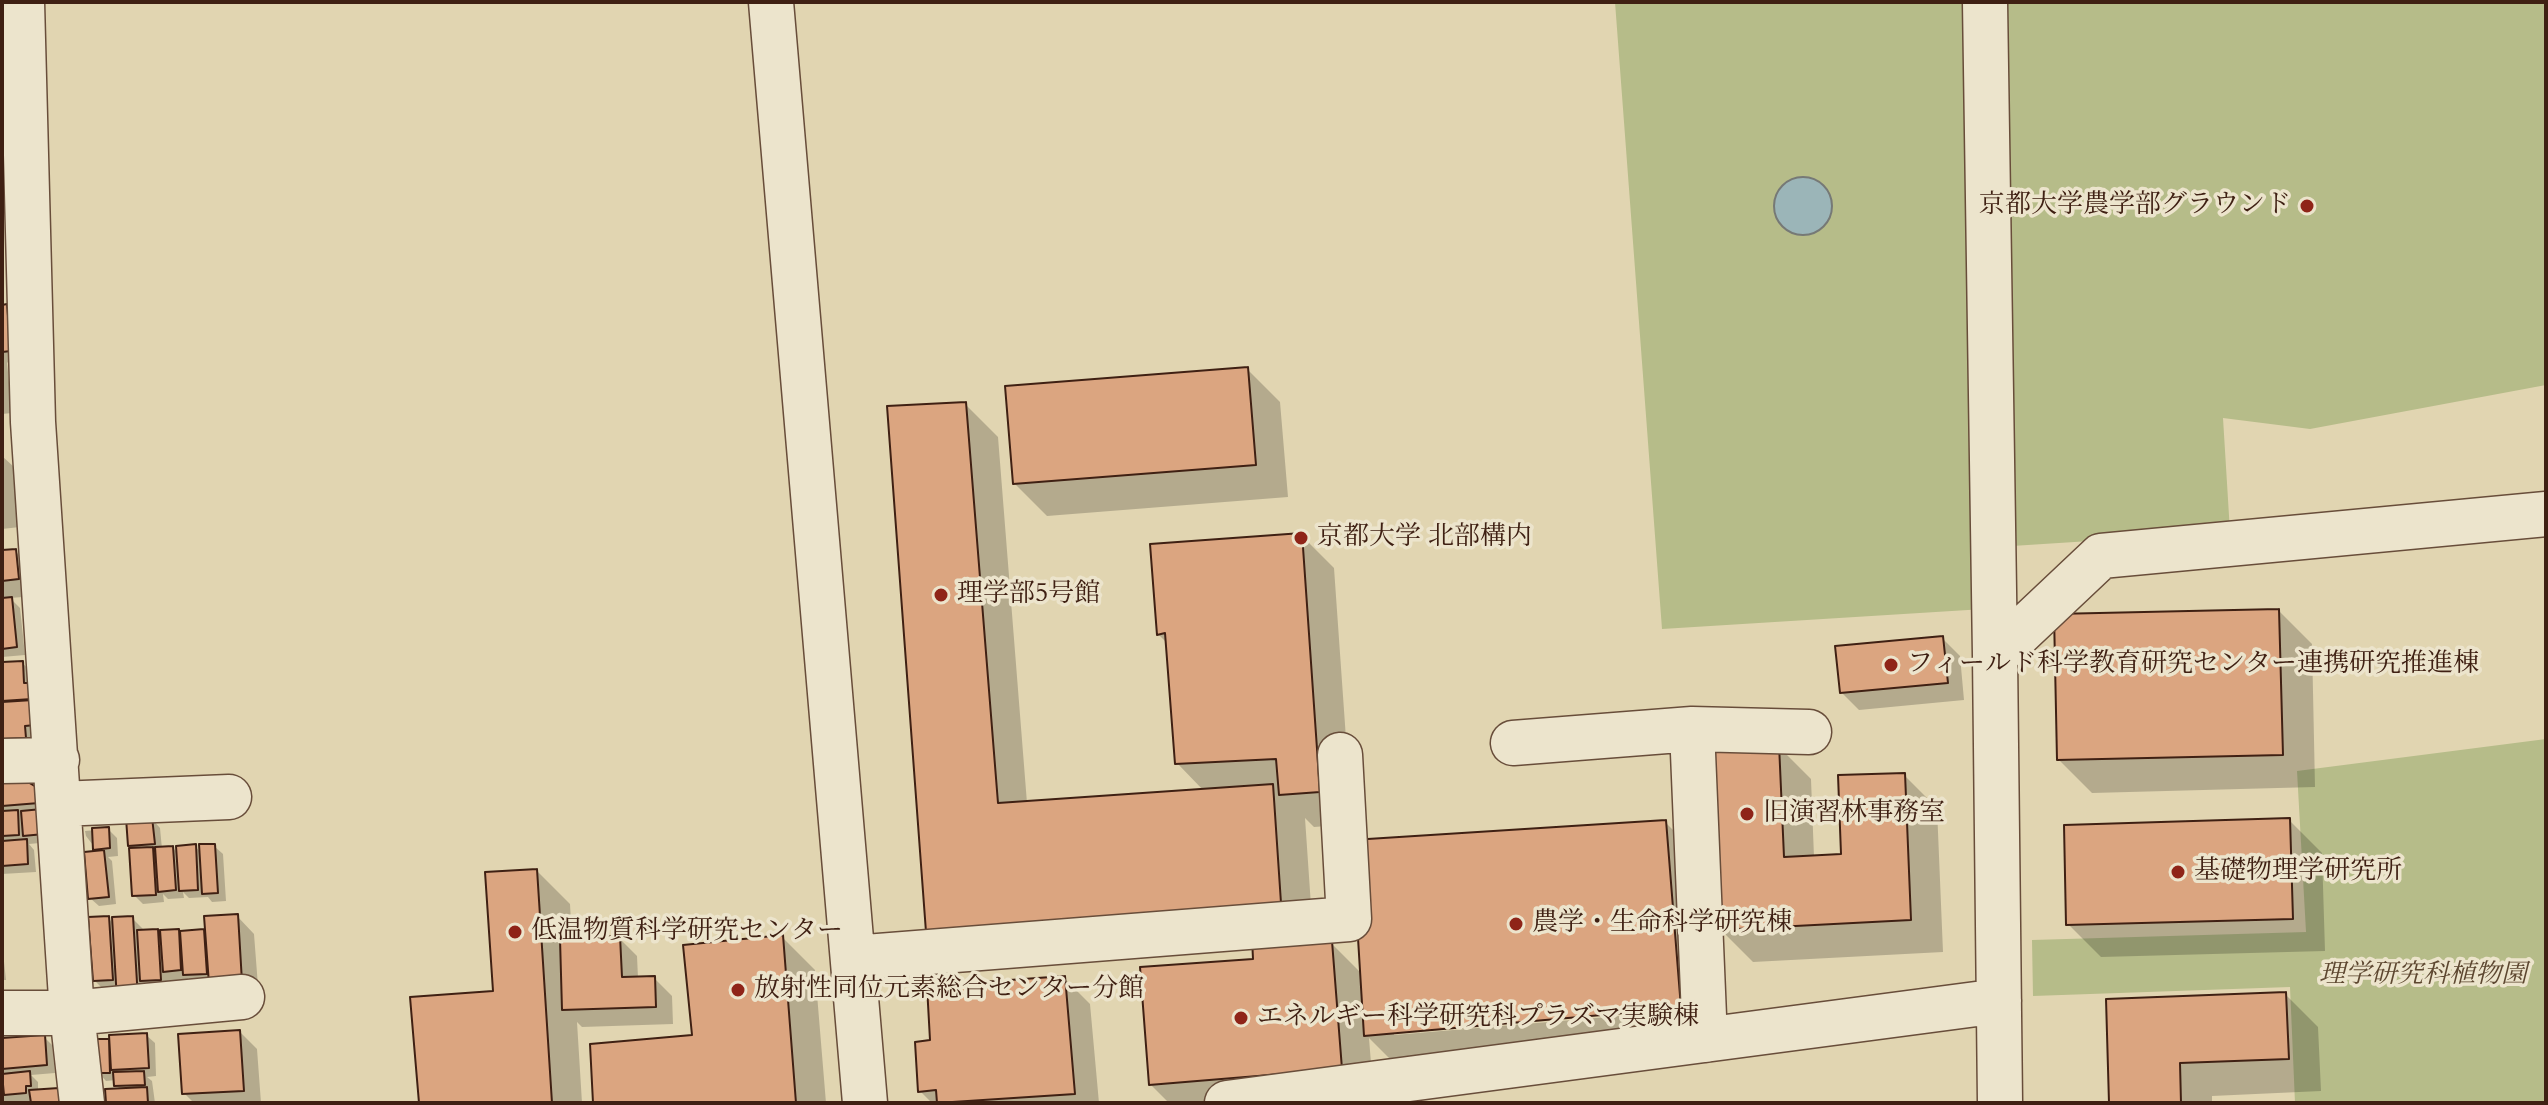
<!DOCTYPE html>
<html>
<head>
<meta charset="utf-8">
<style>
  body { margin:0 }
  #map { position:relative; width:2548px; height:1105px; overflow:hidden; background:#e1d5b1; font-family:Cardo,serif }
  canvas { display:block }
  .frame { position:absolute; inset:0; border:4px solid #3f2013; pointer-events:none }
</style>
</head>
<body>
<div id="map">
<canvas width="2548" height="1105"></canvas>
<div class="frame"></div>
</div>
<script>
const c = document.querySelector('canvas').getContext('2d');
c.lineJoin = 'round';
function fillPath(path, color) {
  c.fillStyle = color;
  c.fill(path, 'evenodd');
}
function poly(rows) {
  const path = new Path2D();
  for (const r of rows) {
    if (r.length === 3) {
      path.moveTo(r[0] + r[2], r[1]);
      path.arc(r[0], r[1], r[2], 0, 2 * Math.PI);
      continue;
    }
    path.moveTo(r[0], r[1]);
    for (let i = 2; i < r.length; i += 2) path.lineTo(r[i], r[i + 1]);
  }
  return path;
}
function stroke(path, color, width, dash) {
  c.strokeStyle = color;
  c.lineWidth = width;
  c.lineCap = dash ? 'butt' : 'round';
  c.setLineDash(dash || []);
  c.stroke(path);
}
function label(font, color, halo, rows, align = 'center') {
  c.font = font + ' Cardo,"Noto Serif JP",serif';
  c.lineWidth = 7;
  c.setLineDash([]);
  c.textBaseline = 'middle';
  c.strokeStyle = halo;
  c.fillStyle = color;
  for (const [text, x, y, turn = 0] of rows) {
    c.save();
    c.translate(x, y);
    c.rotate((+turn || 0) * Math.PI / 180);
    c.textAlign = isNaN(turn) ? turn : align;
    if (halo) c.strokeText(text, 0, 0);
    c.fillText(text, 0, 0);
    c.restore();
  }
}
const green = poly([
  [1615,2,2546,2,2546,385,2310,429,2223,418,2230,532,1981,548,1984,609,1662,629],
  [2546,739,2546,1103,2295,1103,2290,987,2033,996,2032,940,2306,932,2297,771]
]);
const water = poly([
  [1803,206,29]
]);
const shadow = poly([
  [6,306,24,324,15,370,7,362,12,413,2,414,2,307],
  [1247,369,1280,402,1288,497,1047,516,1015,484],
  [965,404,998,437,1027,803,1204,791,1177,763,1168,644,1159,635,1152,546,1301,535,1334,568,1352,824,1314,827,1305,818,1313,935,1331,943,1362,974,1665,822,1698,855,1713,1041,1399,1068,1369,1038,1374,1101,1169,1103,1151,1085,1255,961,1254,940,961,964],
  [1691,1006,1691,1010,1394,1035,1394,1031],
  [2,456,14,467,20,527,2,529],
  [15,551,33,569,36,596,10,598,20,608,25,655,2,657,2,552],
  [2279,611,2312,644,2315,787,2092,793,2059,760],
  [1942,638,1960,656,1964,700,1859,710,1842,693],
  [22,663,31,671,51,742,2,746,2,664],
  [1778,746,1811,779,1814,857,1843,856,1904,775,1937,808,1943,952,1753,962,1720,929],
  [2,785,37,790,51,842,29,844,34,850,36,872,2,874],
  [152,819,160,828,162,849,173,848,178,853,195,846,201,853,214,846,223,854,226,901,212,902,208,897,189,898,183,892,184,898,168,899,163,894,164,902,143,904,134,895,134,850,130,845],
  [2289,820,2322,853,2325,951,2101,957,2068,924],
  [108,829,117,838,118,856,108,857,112,861,116,904,99,906,90,898,99,853,86,836,85,831],
  [537,871,570,904,572,940,619,938,637,956,638,978,654,978,672,996,673,1024,582,1027,577,1022,582,1103,421,1103,495,993],
  [237,916,254,934,259,999,193,983,188,978,190,1002,103,989,95,981,108,918,115,925,132,918,146,932,158,931,163,936,162,932,203,931,208,936],
  [782,937,815,970,826,1103,595,1103,695,1037],
  [2,943,6,980,2,980],
  [1064,978,1090,1004,1099,1103,932,1103,920,1091,932,1042],
  [2285,994,2318,1027,2321,1091,2212,1096,2212,1103,2111,1103],
  [240,1032,257,1049,261,1103,194,1103,184,1093],
  [146,1035,155,1043,156,1076,147,1077,152,1081,155,1103,108,1103,121,1090,116,1085,116,1080,106,1081,98,1072,96,1041],
  [44,1037,52,1045,55,1073,31,1075,38,1082,38,1091,67,1103,2,1103,2,1040]
]);
const building = poly([
  [7,304,11,351,2,352,2,305,7,304],
  [1248,367,1256,465,1013,484,1005,386,1248,367],
  [966,402,998,803,1273,784,1281,903,926,932,887,406,966,402],
  [1302,533,1320,792,1279,795,1276,759,1175,764,1165,633,1157,635,1150,544,1302,533],
  [16,549,19,579,2,581,2,550,16,549],
  [12,597,17,647,2,649,2,598,12,597],
  [2279,609,2283,755,2057,760,2054,614,2279,609],
  [1943,636,1948,683,1840,693,1835,646,1943,636],
  [23,661,24,683,30,683,32,699,2,701,2,662,23,661],
  [33,700,35,725,25,726,26,738,2,739,2,702,33,700],
  [1779,744,1784,857,1841,854,1838,775,1905,773,1911,920,1718,930,1710,747,1779,744],
  [26,781,38,788,39,803,2,806,2,783,26,781],
  [42,809,44,834,23,836,21,811,42,809],
  [18,810,19,835,2,836,2,811,18,810],
  [152,817,155,844,128,846,126,818,152,817],
  [2290,818,2293,919,2066,925,2064,825,2290,818],
  [1666,820,1681,1008,1364,1036,1352,840,1666,820],
  [109,827,110,848,93,850,92,828,109,827],
  [27,839,28,864,2,866,2,841,27,839],
  [196,844,198,890,179,891,176,846,196,844],
  [199,844,215,844,218,893,202,894,199,844],
  [173,846,176,890,158,892,155,847,173,846],
  [153,847,156,895,132,896,129,848,153,847],
  [104,850,109,897,88,899,84,852,104,850],
  [537,869,552,1103,419,1103,410,997,493,991,485,872,537,869],
  [238,914,242,982,209,984,204,916,238,914],
  [109,916,113,980,93,981,88,917,109,916],
  [133,916,138,999,117,1000,112,917,133,916],
  [158,929,161,980,140,981,137,930,158,929],
  [179,929,181,970,163,972,160,930,179,929],
  [204,929,207,974,183,975,180,931,204,929],
  [783,935,796,1103,593,1103,590,1044,692,1035,683,945,783,935],
  [620,936,622,977,655,976,656,1007,562,1010,560,939,620,936],
  [1252,938,1332,941,1342,1069,1149,1085,1140,967,1253,959,1252,938],
  [1065,976,1075,1094,937,1103,936,1090,918,1092,915,1042,930,1040,927,986,1065,976],
  [2286,992,2289,1059,2180,1063,2181,1103,2109,1103,2106,999,2286,992],
  [240,1030,244,1091,182,1094,178,1034,240,1030],
  [147,1033,149,1068,111,1070,109,1035,147,1033],
  [45,1035,47,1065,2,1069,2,1038,45,1035],
  [94,1039,109,1039,110,1073,96,1073,94,1039],
  [30,1071,31,1086,26,1086,26,1093,4,1095,2,1074,30,1071],
  [144,1071,145,1085,114,1086,113,1072,144,1071],
  [147,1087,148,1103,106,1103,105,1089,147,1087],
  [59,1088,60,1103,31,1103,29,1090,59,1088]
]);
const minor = poly([
  [22,2,33,422,72,1013,82,1103],
  [771,2,865,1103],
  [1985,2,1995,656],
  [1692,729,1809,732],
  [1513,743,1692,729,1705,1040],
  [2,761,57,760],
  [59,804,229,797],
  [853,958,1349,919,1340,755],
  [2,1013,72,1013,242,997],
  [1227,1103,1999,1001],
  [2000,1103,1995,656,2101,556,2546,514]
]);
const markers = [
  [2307,206,8,"#8f2418"],
  [1301,538,8,"#8f2418"],
  [941,595,8,"#8f2418"],
  [1891,665,8,"#8f2418"],
  [1747,814,8,"#8f2418"],
  [2178,872,8,"#8f2418"],
  [1516,924,8,"#8f2418"],
  [515,932,8,"#8f2418"],
  [738,990,8,"#8f2418"],
  [1241,1018,8,"#8f2418"]
];
const poiNames = [
  ["京都大学農学部グラウンド",2291,206,"right"],
  ["京都大学 北部構内",1317,538],
  ["理学部5号館",957,595],
  ["フィールド科学教育研究センター連携研究推進棟",1907,665],
  ["旧演習林事務室",1763,814],
  ["基礎物理学研究所",2194,872],
  ["農学・生命科学研究棟",1532,924],
  ["低温物質科学研究センター",531,932],
  ["放射性同位元素総合センター分館",754,990],
  ["エネルギー科学研究科プラズマ実験棟",1257,1018]
];
const parkNames = [
  ["理学研究科植物園",2423,976]
];
fillPath(green, '#b6bc89');
fillPath(water, '#9bb5b8');
stroke(water, '#767976', 2);
fillPath(shadow, '#0003');
fillPath(building, '#dba580');
stroke(building, '#3f2013', 2);
stroke(minor, '#684d3a', 47);
stroke(minor, '#ece4cc', 44);
for (const [x, y, r, color] of markers) {
  const dot = new Path2D();
  dot.arc(x, y, r, 0, 2 * Math.PI);
  c.fillStyle = color;
  c.fill(dot);
  stroke(dot, '#ece4cc', 3);
}
label('26px', '#3f2013', '#ece4cc', poiNames, 'left');
label('italic 26px', '#5d4730', '#ece4cc', parkNames);
</script>
</body>
</html>
